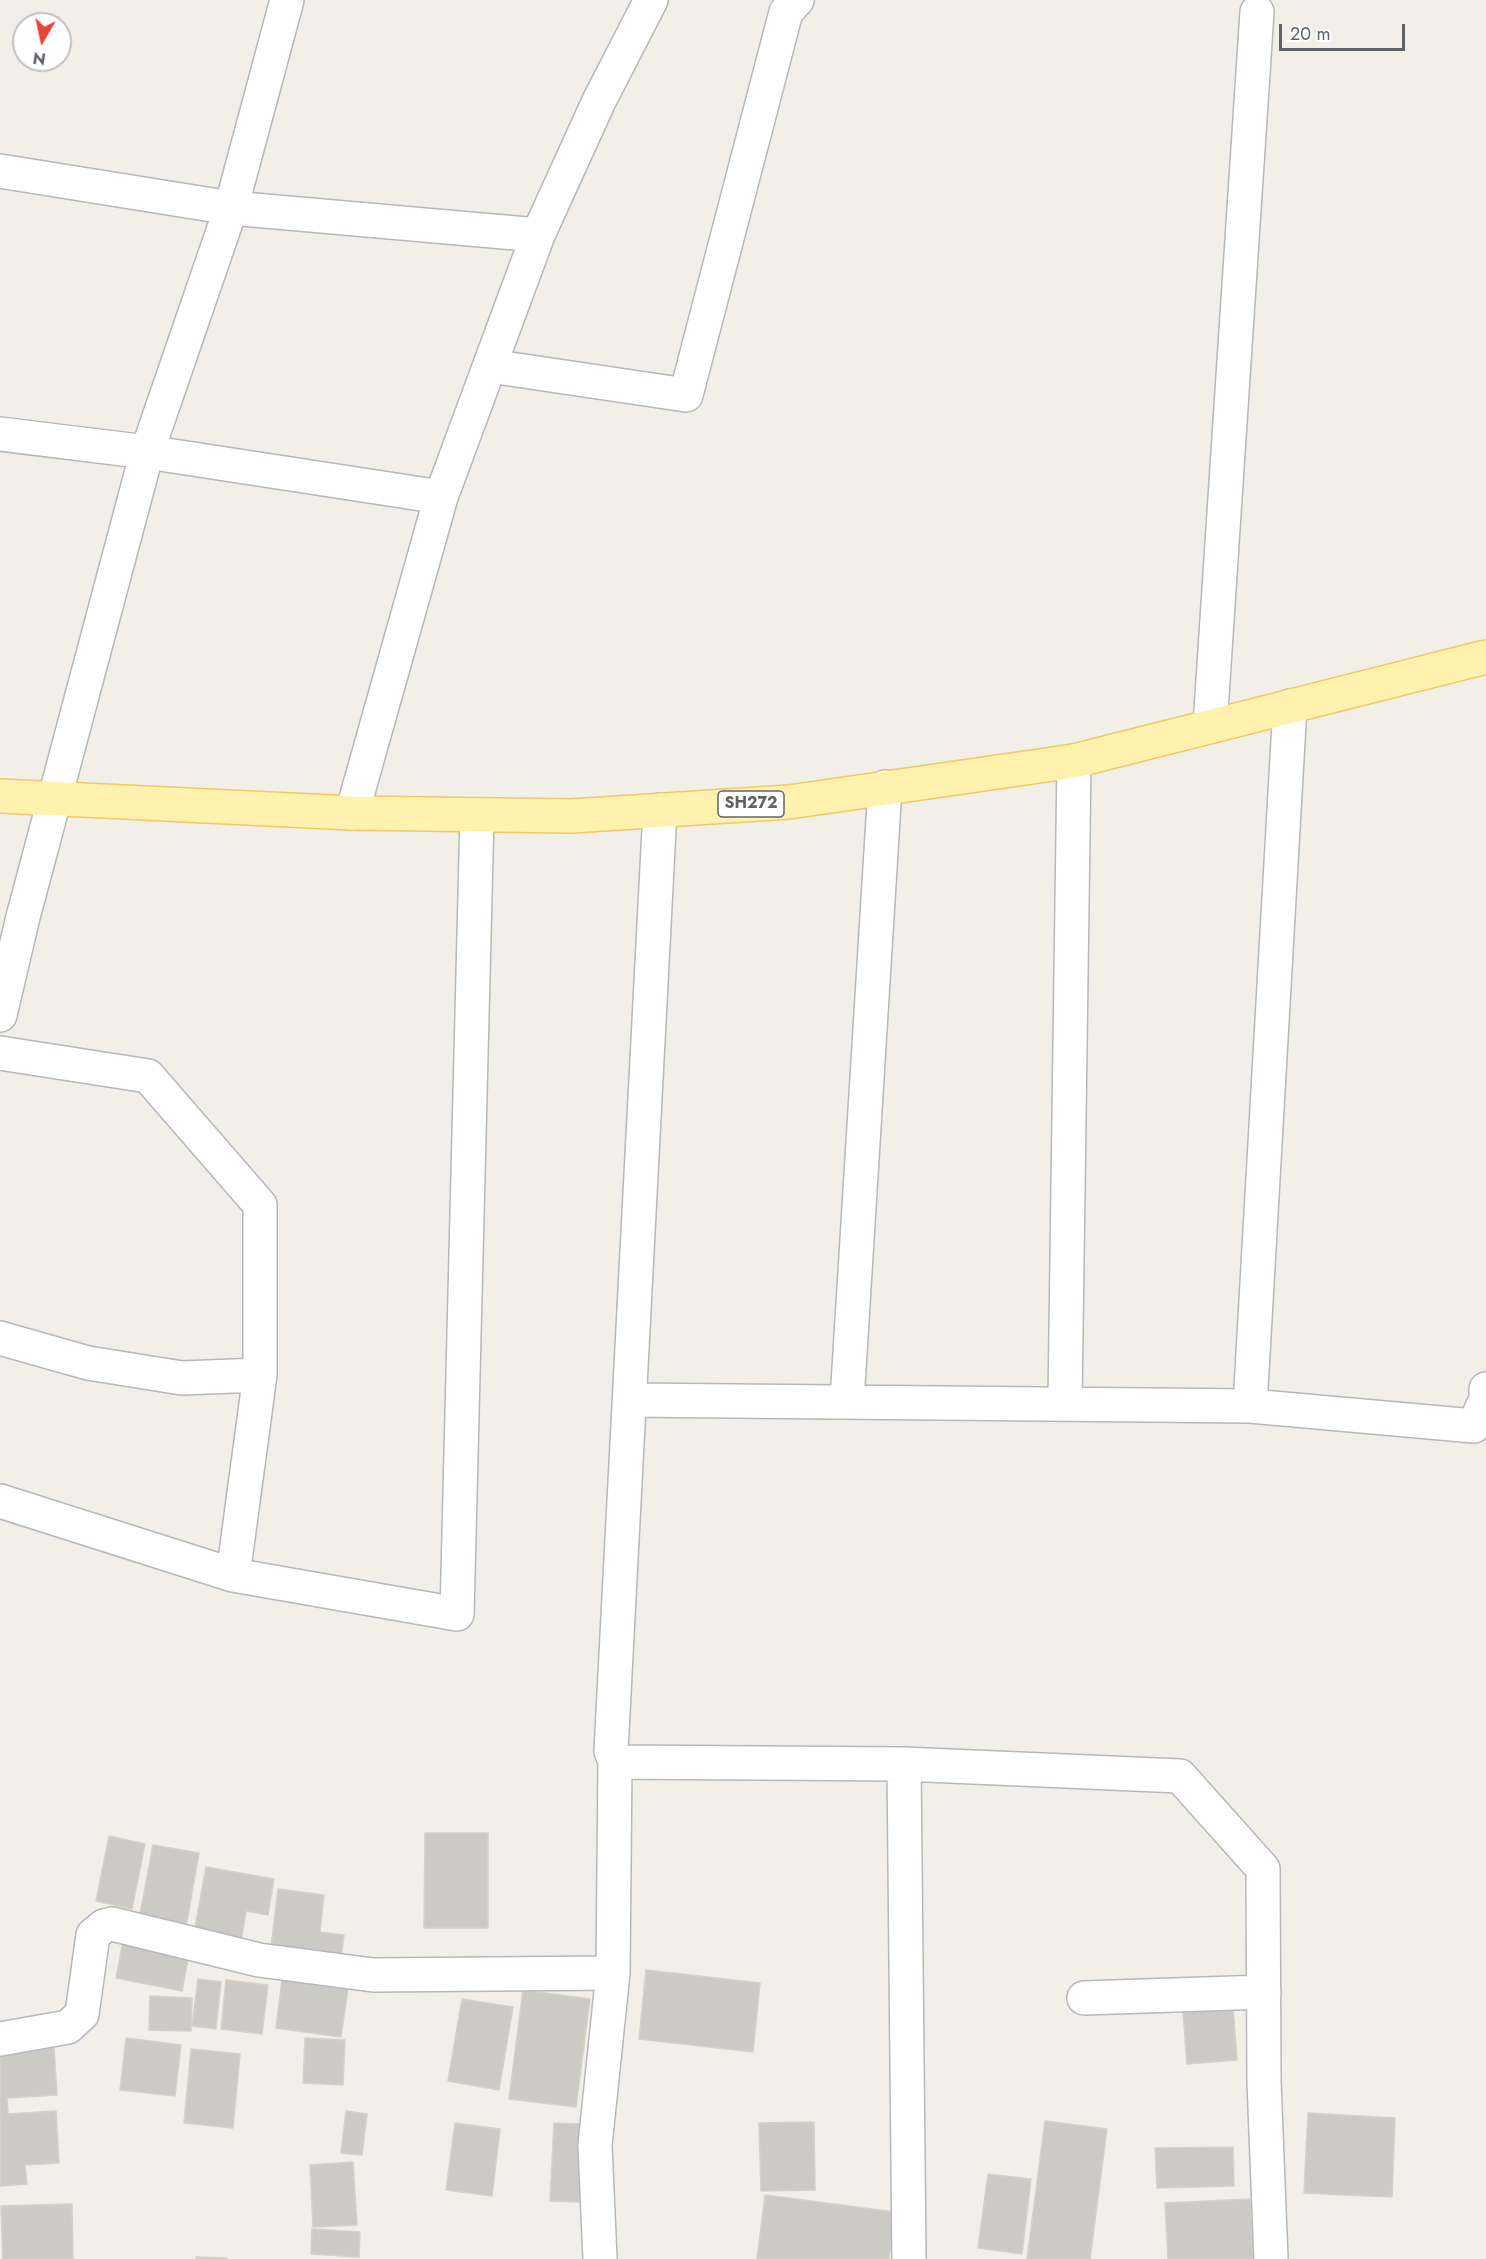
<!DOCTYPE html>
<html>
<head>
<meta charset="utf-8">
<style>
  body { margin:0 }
  #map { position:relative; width:1486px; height:2259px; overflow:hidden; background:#f1efe8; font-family:Jost,sans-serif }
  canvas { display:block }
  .north { position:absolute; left:12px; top:12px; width:60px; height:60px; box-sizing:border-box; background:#fff; border:2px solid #bfc1c3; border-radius:50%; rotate:189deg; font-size:16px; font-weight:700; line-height:24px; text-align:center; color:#5f6368 }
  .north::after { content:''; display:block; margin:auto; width:21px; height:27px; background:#ea4335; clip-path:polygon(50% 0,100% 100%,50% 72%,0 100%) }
  .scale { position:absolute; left:1279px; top:24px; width:126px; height:27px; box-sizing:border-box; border:3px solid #5f6368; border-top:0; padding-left:8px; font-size:18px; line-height:21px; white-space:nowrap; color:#5f6368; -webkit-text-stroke:4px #fff; paint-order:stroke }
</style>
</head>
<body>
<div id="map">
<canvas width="1486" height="2259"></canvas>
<div class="north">N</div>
<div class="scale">20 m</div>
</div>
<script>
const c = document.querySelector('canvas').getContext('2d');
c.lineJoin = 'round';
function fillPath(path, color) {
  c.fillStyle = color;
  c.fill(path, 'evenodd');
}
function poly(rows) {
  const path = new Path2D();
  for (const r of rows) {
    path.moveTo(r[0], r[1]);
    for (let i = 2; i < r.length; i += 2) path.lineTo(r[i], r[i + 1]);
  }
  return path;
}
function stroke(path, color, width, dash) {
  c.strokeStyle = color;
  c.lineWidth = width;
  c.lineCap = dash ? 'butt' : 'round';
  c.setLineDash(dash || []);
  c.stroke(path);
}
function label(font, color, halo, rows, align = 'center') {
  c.font = font + ' Jost,sans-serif';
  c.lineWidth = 4.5;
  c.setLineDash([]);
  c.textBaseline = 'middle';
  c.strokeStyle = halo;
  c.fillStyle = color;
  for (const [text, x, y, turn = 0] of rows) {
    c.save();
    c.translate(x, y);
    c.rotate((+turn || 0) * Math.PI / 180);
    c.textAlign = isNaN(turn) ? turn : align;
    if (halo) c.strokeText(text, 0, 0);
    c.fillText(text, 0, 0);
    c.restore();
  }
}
const building = poly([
  [425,1833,488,1833,488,1928,424,1928,425,1833],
  [109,1836,145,1844,132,1909,96,1901,109,1836],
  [153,1845,199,1853,185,1933,138,1925,153,1845],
  [206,1867,274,1879,268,1915,246,1911,241,1942,194,1933,206,1867],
  [278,1889,324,1895,320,1932,344,1935,340,1966,270,1956,278,1889],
  [124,1936,190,1949,182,1991,116,1978,124,1936],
  [646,1970,760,1983,753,2052,639,2039,646,1970],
  [198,1979,221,1982,216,2029,192,2026,198,1979],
  [226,1980,268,1985,262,2034,221,2029,226,1980],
  [282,1980,348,1989,341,2037,276,2028,282,1980],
  [523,1990,590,1999,576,2107,509,2099,523,1990],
  [150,1996,192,1998,191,2031,149,2030,150,1996],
  [462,1999,513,2007,499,2090,448,2081,462,1999],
  [1233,2007,1237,2060,1187,2064,1183,2012,1233,2007],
  [126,2038,181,2045,175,2096,120,2090,126,2038],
  [305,2038,345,2040,343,2085,303,2083,305,2038],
  [54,2047,57,2095,7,2098,8,2114,56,2111,59,2163,25,2165,27,2184,0,2186,0,2050,54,2047],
  [191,2049,240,2054,233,2128,184,2123,191,2049],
  [346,2111,367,2114,362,2155,341,2153,346,2111],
  [1308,2113,1395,2118,1392,2197,1304,2193,1308,2113],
  [1045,2121,1107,2129,1090,2259,1027,2259,1045,2121],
  [814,2122,815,2190,761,2191,759,2123,814,2122],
  [455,2123,500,2129,492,2196,446,2190,455,2123],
  [554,2123,583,2124,579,2202,550,2201,554,2123],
  [1233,2147,1234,2186,1157,2188,1155,2148,1233,2147],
  [353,2162,357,2225,313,2227,310,2165,353,2162],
  [988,2174,1031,2179,1022,2254,978,2248,988,2174],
  [765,2195,895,2212,889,2259,757,2259,765,2195],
  [1250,2199,1253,2259,1168,2259,1165,2203,1250,2199],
  [72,2204,73,2259,3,2259,1,2206,72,2204],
  [312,2229,360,2232,359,2257,311,2254,312,2229],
  [196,2257,227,2258,227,2259,196,2259,196,2257]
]);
const minor = poly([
  [0,171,231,208,538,235],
  [490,366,686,395,786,12,797,0],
  [0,434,147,452,441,497],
  [1210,726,1257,12],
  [352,813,441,497,538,235,599,101,651,0],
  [0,1015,23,917,147,452,231,208,287,0],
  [0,1053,148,1076,260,1205,260,1375,233,1575],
  [0,1338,88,1363,182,1378,260,1375],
  [630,1400,1250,1406,1474,1426,1486,1399,1486,1389],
  [847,1401,885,787],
  [1065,1402,1074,761],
  [1250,1406,1290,706],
  [0,1501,233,1575,457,1614,477,815],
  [615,1762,904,1764,1180,1776,1263,1869,1264,2082,1271,2259],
  [904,1764,909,2259],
  [1084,1998,1264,1992],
  [0,2039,68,2027,82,2014,93,1935,104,1926,112,1924,259,1960,373,1975,613,1973],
  [600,2259,595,2145,613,1973,615,1762,611,1751,660,810]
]);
const major = poly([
  [0,796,352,813,572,816,789,802,1074,761,1486,657]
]);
const shields = [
  [751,804,66]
];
const shieldNames = [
  ["SH272",751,804]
];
fillPath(building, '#cccac5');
stroke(building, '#d6d1c6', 1.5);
stroke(minor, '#b5b8bc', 36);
stroke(major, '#f2c960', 36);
stroke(minor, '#fff', 33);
stroke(major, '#fff2af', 33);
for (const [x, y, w] of shields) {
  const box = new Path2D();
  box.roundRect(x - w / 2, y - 13, w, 26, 4.5);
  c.fillStyle = '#fff';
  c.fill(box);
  stroke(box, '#5f6368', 1.5);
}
label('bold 16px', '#5f6368', null, shieldNames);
</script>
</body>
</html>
